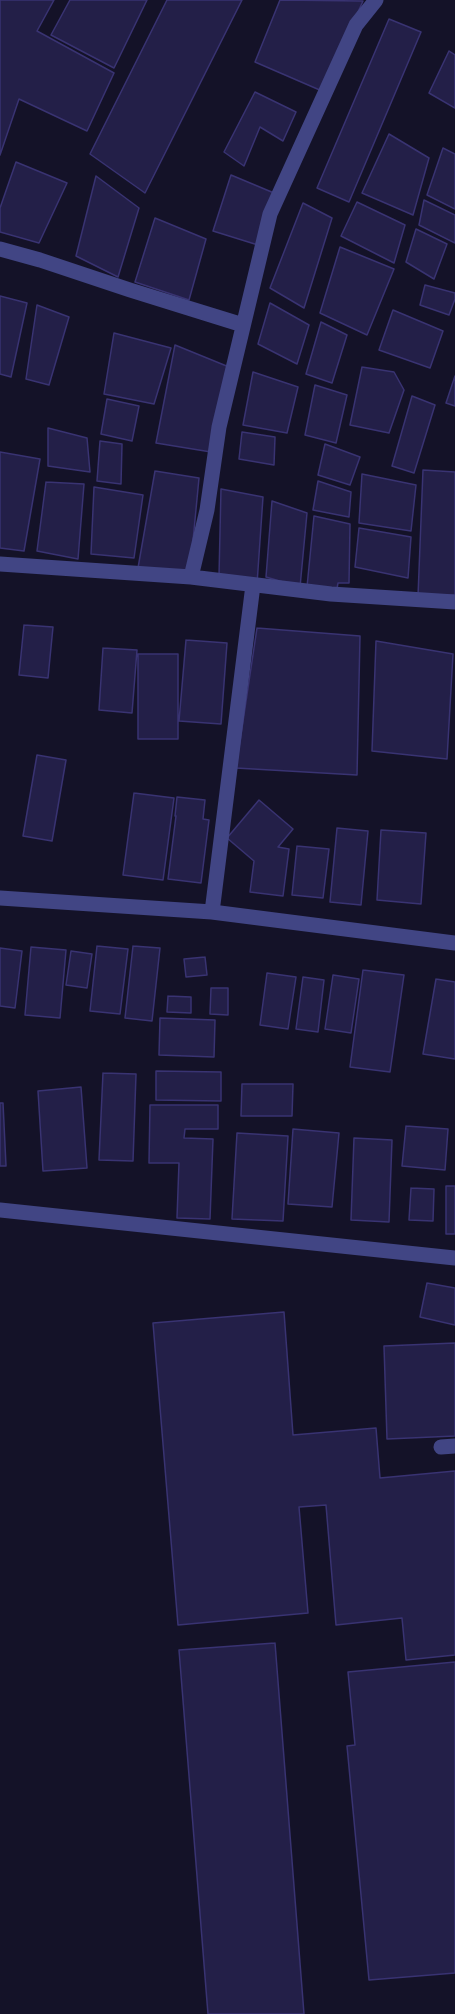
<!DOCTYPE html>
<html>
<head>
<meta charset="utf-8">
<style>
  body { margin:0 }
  canvas { display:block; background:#141228 }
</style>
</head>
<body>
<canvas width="455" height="2014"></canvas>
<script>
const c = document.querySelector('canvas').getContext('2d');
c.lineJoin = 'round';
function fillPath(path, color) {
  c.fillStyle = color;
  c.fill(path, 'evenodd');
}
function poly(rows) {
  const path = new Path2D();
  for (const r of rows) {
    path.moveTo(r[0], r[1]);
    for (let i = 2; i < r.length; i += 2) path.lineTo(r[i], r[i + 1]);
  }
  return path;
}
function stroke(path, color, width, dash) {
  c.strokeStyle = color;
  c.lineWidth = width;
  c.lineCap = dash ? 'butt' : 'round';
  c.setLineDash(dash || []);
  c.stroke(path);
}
const building = poly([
  [0,0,54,0,37,31,114,73,87,131,19,99,0,155,0,0],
  [70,0,147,0,114,68,51,35,70,0],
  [167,0,242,0,145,193,90,154,167,0],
  [280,0,363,1,322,91,255,62,280,0],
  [389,19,421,32,349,202,317,188,389,19],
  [449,51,455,55,455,108,429,93,449,51],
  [255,92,296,112,283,141,260,127,244,166,224,152,255,92],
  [389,134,429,158,413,215,362,193,389,134],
  [443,148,455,154,455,209,427,195,443,148],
  [16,162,67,183,39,243,0,232,0,208,16,162],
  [231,175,274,193,258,245,213,231,231,175],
  [96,176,139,208,118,277,76,256,96,176],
  [424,200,455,215,455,243,419,225,424,200],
  [357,202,405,225,394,263,341,236,357,202],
  [303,203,332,218,304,308,270,288,303,203],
  [155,218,206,239,189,300,135,282,155,218],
  [416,229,447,244,434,279,406,262,416,229],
  [340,247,394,269,367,335,320,313,340,247],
  [425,285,455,293,455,299,449,315,420,305,425,285],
  [0,296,27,303,11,377,0,374,0,296],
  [270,303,309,325,297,364,258,344,270,303],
  [37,305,69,317,49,385,26,379,37,305],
  [393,310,443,331,430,368,379,350,393,310],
  [321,322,347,335,332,383,306,374,321,322],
  [114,333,171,348,154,404,104,394,114,333],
  [175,345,229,367,211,452,156,443,175,345],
  [362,367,394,372,404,390,389,433,350,425,362,367],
  [253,372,298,387,287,433,243,425,253,372],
  [455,376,455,406,446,403,455,376],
  [315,385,347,395,336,443,305,435,315,385],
  [412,396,435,405,414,473,392,466,412,396],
  [107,399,139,406,132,441,101,434,107,399],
  [48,428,87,438,90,472,48,466,48,428],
  [242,432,275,437,274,465,239,459,242,432],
  [100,441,122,444,121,484,97,481,100,441],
  [325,444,360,457,350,485,318,475,325,444],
  [0,452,40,459,24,551,0,548,0,452],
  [423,470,455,472,455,595,418,596,423,470],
  [155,471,199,478,190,572,138,568,155,471],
  [362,474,416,485,411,531,359,523,362,474],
  [318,481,351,492,349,517,313,510,318,481],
  [46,482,84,484,78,559,37,551,46,482],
  [94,487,143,495,134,558,91,554,94,487],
  [221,489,263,497,257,584,219,576,221,489],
  [272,501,307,513,300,587,266,577,272,501],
  [314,516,350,524,349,583,338,583,336,594,307,587,314,516],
  [359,528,411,537,408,578,355,567,359,528],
  [24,625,53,627,48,678,19,675,24,625],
  [257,628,360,636,357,775,236,768,257,628],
  [186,640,227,643,221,724,179,721,186,640],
  [376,641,453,654,447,759,372,751,376,641],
  [103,648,137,650,132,713,99,710,103,648],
  [138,654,178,654,178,739,138,739,138,654],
  [37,755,66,760,52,841,23,836,37,755],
  [134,793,174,798,163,880,123,875,134,793],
  [177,797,205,800,203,819,209,820,201,883,168,879,176,816,175,816,177,797],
  [259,800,293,829,278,847,289,849,283,896,250,892,254,861,227,838,259,800],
  [337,828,368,831,361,905,330,902,337,828],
  [381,830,426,833,421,904,377,900,381,830],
  [297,846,329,849,323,898,292,895,297,846],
  [97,946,128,949,120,1014,90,1011,97,946],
  [133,946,160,948,152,1021,125,1018,133,946],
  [31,947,66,950,60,1018,25,1015,31,947],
  [0,948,22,951,15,1008,0,1006,0,948],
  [71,951,92,954,87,988,66,985,71,951],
  [205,957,207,975,186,977,184,959,205,957],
  [363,970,404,975,390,1072,350,1067,363,970],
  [267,973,296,977,288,1029,260,1025,267,973],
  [333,975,359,979,351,1033,325,1029,333,975],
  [303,977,324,980,318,1032,296,1029,303,977],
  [436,979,455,982,455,1059,423,1054,436,979],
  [211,988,228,988,228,1015,210,1014,211,988],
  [168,996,191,997,191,1013,167,1012,168,996],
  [160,1018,215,1020,214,1057,159,1055,160,1018],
  [156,1071,221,1072,221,1101,156,1100,156,1071],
  [103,1073,136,1074,133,1161,99,1160,103,1073],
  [242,1084,293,1084,292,1116,241,1116,242,1084],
  [81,1087,87,1168,43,1171,38,1091,81,1087],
  [0,1103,3,1103,6,1166,0,1166,0,1103],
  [150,1105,218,1105,218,1129,185,1129,184,1138,213,1139,210,1219,177,1218,179,1163,149,1163,150,1105],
  [406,1126,448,1129,445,1170,402,1166,406,1126],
  [293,1129,339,1133,332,1207,288,1204,293,1129],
  [237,1133,288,1136,283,1221,232,1219,237,1133],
  [354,1138,392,1140,389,1222,351,1220,354,1138],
  [446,1186,455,1186,455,1234,446,1234,446,1186],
  [411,1188,434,1189,433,1221,409,1220,411,1188],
  [427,1283,455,1288,455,1325,420,1317,427,1283],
  [284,1312,293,1435,376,1428,380,1478,455,1471,455,1655,406,1660,402,1618,336,1625,326,1505,299,1507,308,1613,178,1625,153,1323,284,1312],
  [455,1343,455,1436,387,1439,384,1346,455,1343],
  [275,1643,304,2014,208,2014,179,1650,275,1643],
  [455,1662,455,1973,369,1980,347,1746,355,1745,348,1672,455,1662]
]);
const minor = poly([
  [0,249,40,260,130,290,243,325],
  [0,564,191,577,331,594,455,602],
  [191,577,207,510,219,427,270,214,356,25,376,0],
  [0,898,212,912,455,943],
  [212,912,253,585],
  [0,1210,455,1258],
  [441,1447,455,1446]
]);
fillPath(building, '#231f48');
stroke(building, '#393372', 1.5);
stroke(minor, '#414584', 15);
</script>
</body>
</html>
